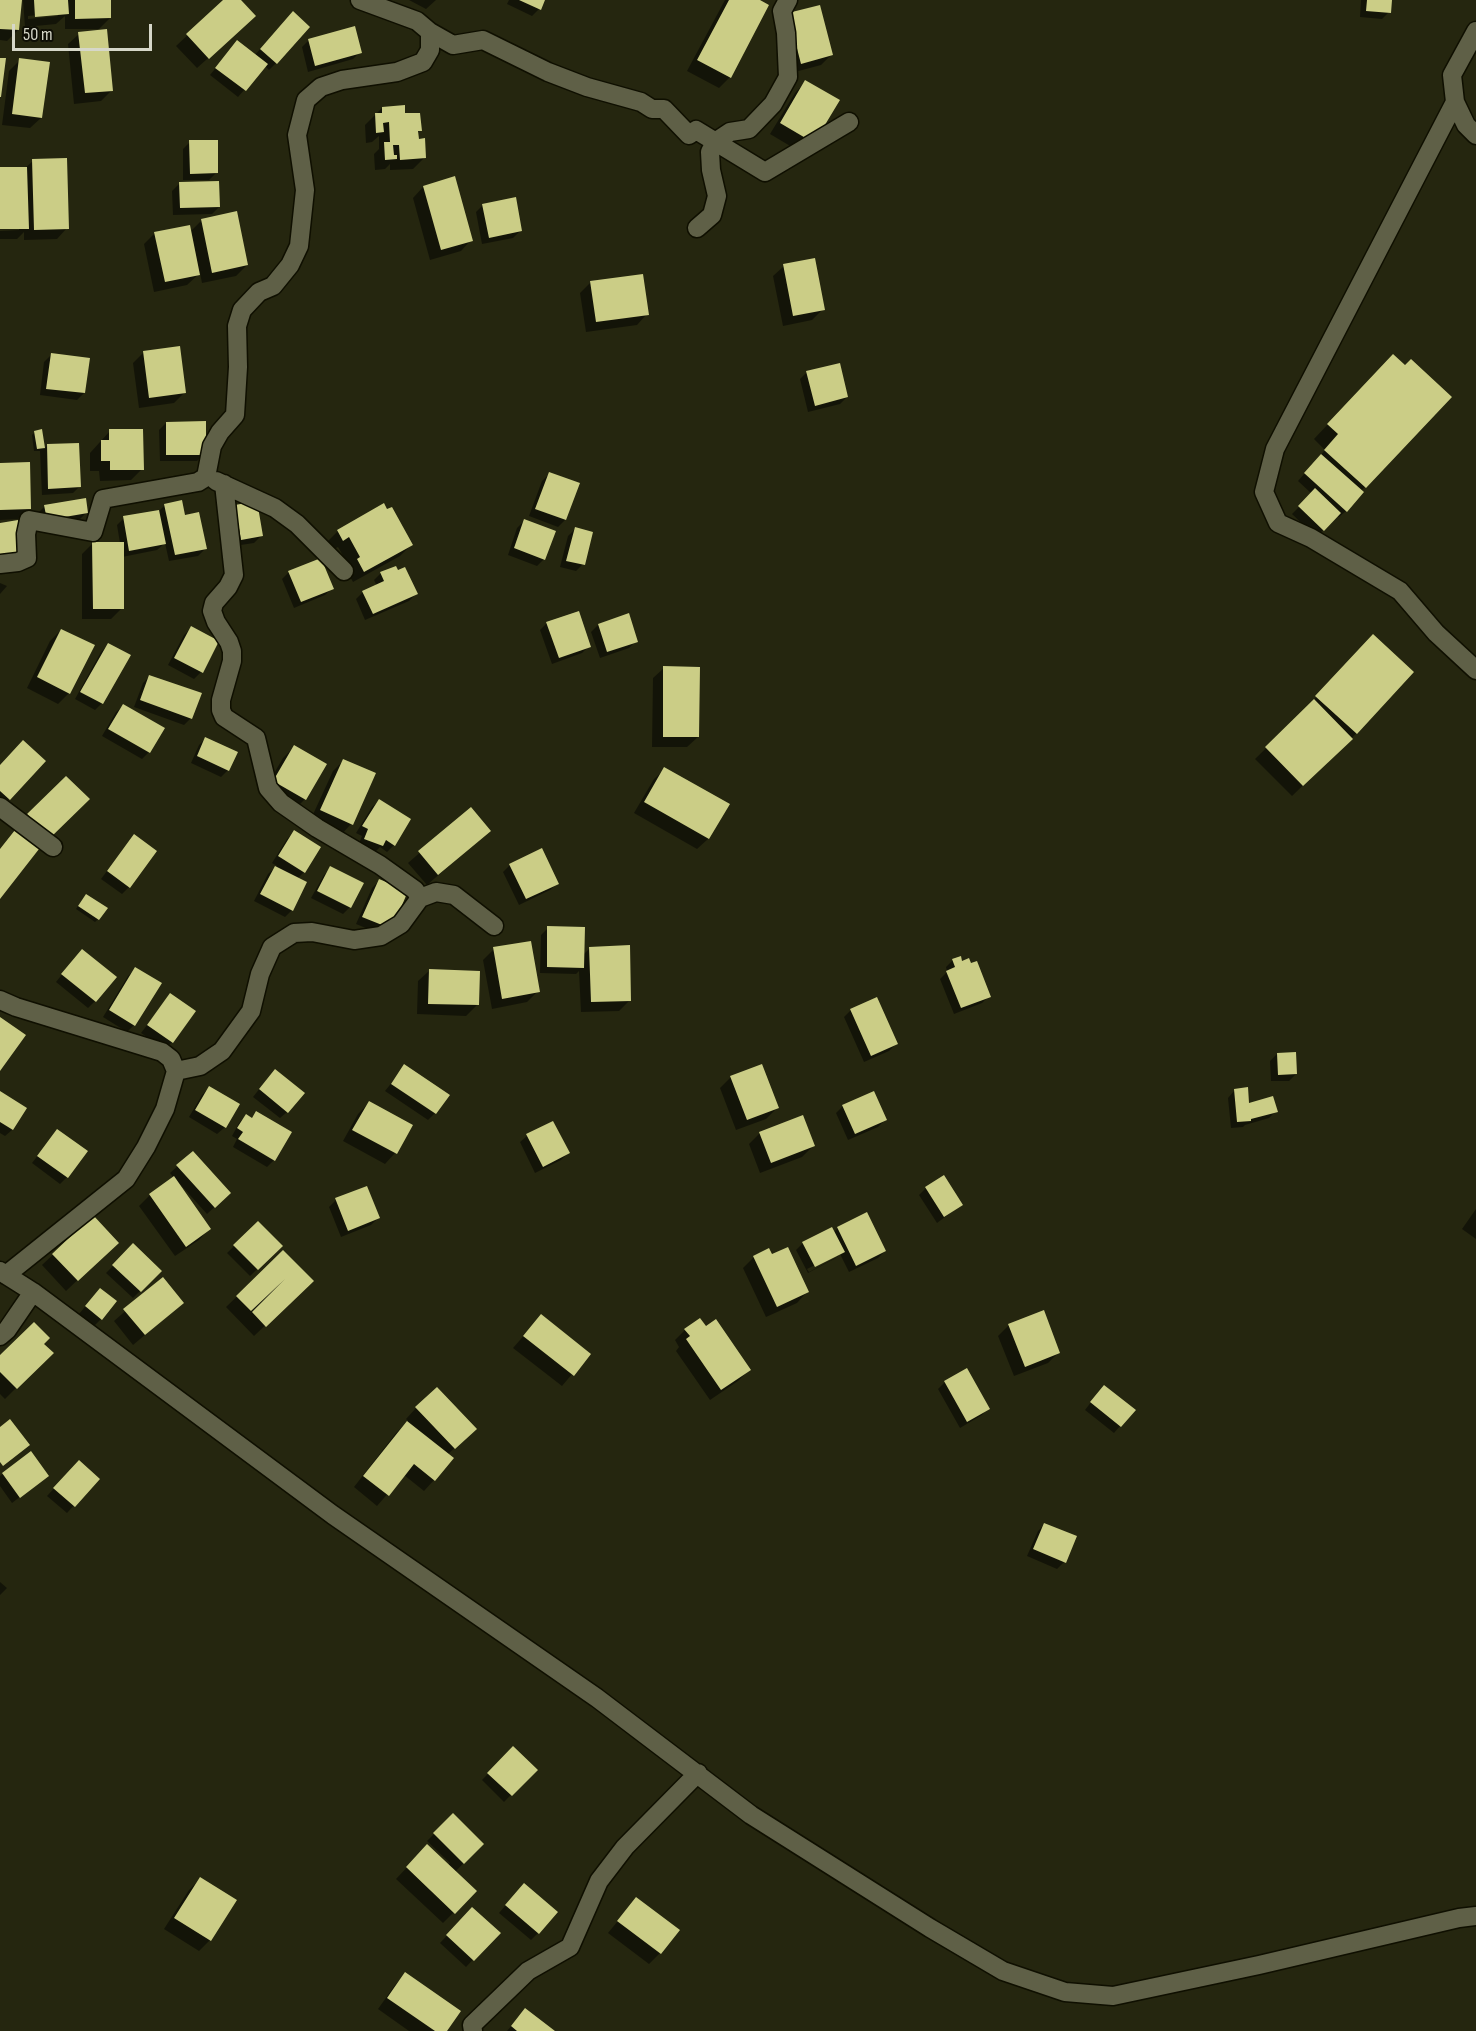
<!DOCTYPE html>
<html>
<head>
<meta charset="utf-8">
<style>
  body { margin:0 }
  #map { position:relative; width:1476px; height:2031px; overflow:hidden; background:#25260f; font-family:"Sofia Sans Condensed",sans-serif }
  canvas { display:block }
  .scale { position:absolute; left:12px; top:24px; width:140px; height:27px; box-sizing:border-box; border:3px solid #d6d7c9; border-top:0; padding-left:8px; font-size:18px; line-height:21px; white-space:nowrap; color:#d6d7c9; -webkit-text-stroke:4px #0e0e05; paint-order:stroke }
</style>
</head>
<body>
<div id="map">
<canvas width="1476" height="2031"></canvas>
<div class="scale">50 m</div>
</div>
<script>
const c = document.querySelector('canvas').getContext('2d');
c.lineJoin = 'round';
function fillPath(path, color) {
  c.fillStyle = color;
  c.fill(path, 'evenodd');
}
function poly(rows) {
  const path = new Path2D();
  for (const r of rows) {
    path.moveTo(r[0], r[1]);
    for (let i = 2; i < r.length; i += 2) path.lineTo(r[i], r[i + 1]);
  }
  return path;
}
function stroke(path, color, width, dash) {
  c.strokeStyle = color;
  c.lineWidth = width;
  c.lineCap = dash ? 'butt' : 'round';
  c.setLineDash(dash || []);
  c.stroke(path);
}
const shadow = poly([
  [0,0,20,0,18,30,7,41,0,40],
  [23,0,110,0,110,18,99,29,65,29,65,16,56,24,25,27],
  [58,13,58,16,28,19,28,16],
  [225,0,239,0,243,27,197,68,176,46],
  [409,0,436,0,426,9],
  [509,0,544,0,539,9,532,16,507,4],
  [725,0,757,0,730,77,719,88,687,71],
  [1361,0,1390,0,1389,12,1382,19,1360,17],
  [286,20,276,63,269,70,265,66,238,97,210,75,231,49,254,56],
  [778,26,832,54,821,65,791,73],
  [79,34,112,90,101,101,74,104,68,44],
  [309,40,360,52,353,59,308,72,302,47],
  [20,60,41,118,30,128,2,125,9,71],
  [805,82,838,101,802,153,770,134,795,93],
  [382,108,404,115,420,130,417,133,424,158,413,169,390,170,390,164,385,169,375,170,374,154,379,149,379,136,372,142,366,143,365,125],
  [190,142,216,173,209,180,183,180,183,149],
  [33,161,67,228,57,239,24,240,24,232,17,239,0,239,0,231,19,230,19,227,0,228,0,169,25,168],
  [179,184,219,207,212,214,173,215,172,191],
  [423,187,471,240,461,251,430,260,413,198],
  [483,205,520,231,513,238,482,244,476,212],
  [202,220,247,265,236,276,202,283,200,273,187,285,154,292,144,244,155,233,190,232],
  [784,266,823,309,812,320,783,326,773,276],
  [591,282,647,314,637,325,586,332,580,293],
  [144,352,185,392,174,403,139,408,133,363],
  [51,355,84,393,77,400,40,395,44,362],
  [1405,367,1450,397,1361,491,1346,511,1339,517,1337,516,1316,537,1292,514,1312,494,1298,481,1325,450,1314,439,1379,370],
  [807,372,847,397,840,404,808,412,800,379],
  [166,423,204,454,197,461,160,461,159,430],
  [41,431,44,449,47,446,80,486,73,493,42,495,40,451,34,451,32,435,35,432],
  [110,431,142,469,131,480,100,481,99,471,90,471,90,453],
  [0,464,29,508,18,519,0,520],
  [549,474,565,520,558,527,529,516,542,481],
  [165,505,184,517,205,549,198,556,169,561,165,543,157,550,122,557,122,608,111,619,82,619,82,554,93,543,120,543,117,525,124,518,159,511],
  [45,506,86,513,79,520,40,526,38,513],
  [236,506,261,536,254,543,234,546],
  [524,521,544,559,537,566,508,555,517,528],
  [575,529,583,564,576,571,560,567,568,536],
  [338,531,411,545,400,556,353,582,347,571,350,568,338,547,332,550,327,542],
  [289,572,332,588,325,595,294,608,282,579],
  [381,573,416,594,409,601,365,620,356,599,363,592,377,586,374,580],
  [0,583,7,586,0,594],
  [547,623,589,646,582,653,552,664,540,630],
  [598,625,636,641,629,648,600,658,591,632],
  [191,628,201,672,194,679,168,665,184,635],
  [61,630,69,693,58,704,27,688,50,641],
  [108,645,102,703,95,710,75,699,101,652],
  [1358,651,1412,672,1351,739,1292,796,1255,759,1303,712],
  [664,668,698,737,687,747,652,747,653,678],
  [150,676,191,718,184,725,134,707,143,683],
  [123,706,163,729,149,752,142,759,102,736,116,712],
  [206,738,228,770,221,777,191,763,199,745],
  [294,747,305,799,294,810,263,792,283,758],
  [344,760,351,824,341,835,310,821,333,771],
  [0,766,9,799,0,808],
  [665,769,728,805,708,839,697,849,634,813,654,779],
  [379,801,394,845,387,852,380,847,375,852,358,846,362,836,356,833,372,807],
  [470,809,489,831,427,885,408,863],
  [294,832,304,872,297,879,292,910,285,917,254,901,268,874,277,866,272,863,287,839],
  [128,843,129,887,122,894,101,879],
  [510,865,557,884,550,890,519,905,503,872],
  [331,868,350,907,343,914,311,898,324,875],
  [379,881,383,935,356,924,372,888],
  [83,899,98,919,95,922,76,909],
  [548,928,583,955,590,948,630,1000,619,1011,581,1012,579,971,576,974,540,973,541,935],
  [494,949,538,991,527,1002,492,1009,483,960],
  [76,957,95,1001,88,1008,56,982],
  [953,960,989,996,982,1003,954,1014,940,979,947,972,946,967],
  [135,969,134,1025,127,1032,103,1017,128,976],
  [429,971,477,1005,466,1016,417,1014,418,981],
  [170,995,172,1042,165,1049,141,1033],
  [851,1010,896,1044,889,1051,864,1062,844,1017],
  [1277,1054,1296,1074,1289,1081,1271,1081,1270,1061],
  [405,1066,435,1113,428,1120,385,1091],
  [731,1077,777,1108,766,1119,736,1130,720,1088],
  [268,1078,287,1112,280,1118,253,1097],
  [209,1088,238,1105,224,1128,217,1134,189,1117,202,1095],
  [1234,1091,1248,1104,1276,1111,1269,1118,1245,1125,1243,1127,1231,1128,1228,1098],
  [0,1093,12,1130,5,1136,0,1133],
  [369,1103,411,1126,395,1153,385,1164,343,1141,358,1114],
  [843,1106,885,1120,878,1127,848,1140,836,1113],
  [257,1113,274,1160,267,1167,233,1147,237,1139,232,1136,239,1123,246,1116,251,1119],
  [552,1123,568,1153,561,1160,535,1173,520,1142,527,1136],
  [57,1131,67,1177,60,1184,32,1163],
  [760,1133,813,1146,802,1157,760,1173,749,1144],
  [192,1153,222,1200,207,1214,179,1183,178,1185,209,1229,199,1240,175,1256,139,1206,150,1195,174,1178,170,1173],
  [926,1188,961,1205,937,1223,919,1195],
  [336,1200,378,1218,371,1225,341,1237,329,1207],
  [1476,1209,1476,1239,1462,1229],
  [866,1214,885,1251,878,1258,849,1272,840,1254,836,1258,808,1273,796,1250,803,1243,833,1233,838,1228],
  [837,1254,837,1257,809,1272,807,1269],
  [93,1217,106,1253,66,1291,42,1265],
  [258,1223,281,1246,250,1276,227,1253],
  [133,1246,160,1271,133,1298,106,1273],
  [283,1252,312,1281,254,1336,226,1307],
  [772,1256,807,1292,797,1303,766,1317,743,1268,754,1257],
  [162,1279,171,1313,133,1345,114,1321],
  [93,1297,101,1319,94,1326,79,1314],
  [541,1316,589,1354,562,1386,513,1348],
  [1009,1325,1058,1353,1048,1363,1014,1376,998,1336],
  [685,1330,749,1370,738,1381,710,1400,676,1351,679,1347,675,1340],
  [42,1344,51,1353,5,1399,0,1394,0,1357],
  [945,1382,988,1408,982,1415,960,1428,938,1389],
  [1098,1393,1120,1426,1114,1433,1085,1410],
  [416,1408,475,1429,447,1455,434,1480,424,1491,404,1475,377,1506,354,1487,396,1433,408,1421,406,1419],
  [72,1469,98,1479,67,1513,47,1496],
  [3,1474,47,1476,12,1503,0,1486,0,1476],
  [1045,1524,1064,1562,1057,1569,1027,1556,1038,1531],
  [0,1582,7,1588,0,1595],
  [513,1748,535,1770,504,1802,482,1780],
  [453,1815,482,1844,455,1872,475,1891,443,1923,396,1879,427,1846,448,1865,450,1863,427,1841],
  [200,1879,235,1901,210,1940,199,1951,164,1929,189,1890],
  [517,1892,538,1933,531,1940,499,1913],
  [636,1899,660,1953,649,1964,608,1933],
  [472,1909,498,1933,466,1967,440,1943],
  [406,1974,445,2031,409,2031,378,2009,395,1985],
  [525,2010,552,2031,507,2031]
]);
const building = poly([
  [0,0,22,0,19,30,0,29],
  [34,0,68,0,69,14,35,17],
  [75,0,111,0,111,18,75,19],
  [223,0,241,0,256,16,209,59,186,34],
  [519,0,545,0,541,10],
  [729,0,760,0,769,5,731,78,697,60],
  [1367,0,1392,0,1391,13,1366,11],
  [820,5,833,55,801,64,788,13],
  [293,11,310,27,277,64,260,49],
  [355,26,362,53,315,66,308,39],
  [107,29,113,91,85,93,78,32],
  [237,40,268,64,246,91,215,68],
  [0,58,6,58,1,97,0,97],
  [19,58,50,62,42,118,12,114],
  [805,80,840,100,814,143,780,123],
  [405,105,405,113,420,113,422,131,418,131,419,139,425,138,426,158,400,160,399,145,393,145,394,155,397,155,397,159,385,160,384,142,390,142,389,122,383,123,384,132,376,133,375,113,382,113,382,107],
  [189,140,218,140,218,173,190,174],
  [67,158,69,229,34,230,32,159],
  [0,167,27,167,29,229,0,229],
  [455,176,473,241,441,250,423,186],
  [219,181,220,207,180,208,179,182],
  [516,197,522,231,489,238,482,204],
  [237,211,248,265,212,273,201,219],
  [190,225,200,275,165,282,154,232],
  [815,258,825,310,793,316,783,264],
  [643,274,649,315,596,322,590,281],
  [180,346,186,393,149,398,143,351],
  [51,353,90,358,85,393,46,389],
  [1393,354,1405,365,1411,359,1452,397,1366,488,1324,450,1338,434,1327,424],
  [840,363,848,397,815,406,806,371],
  [206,421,206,455,166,455,166,422],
  [42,429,45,448,37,449,34,431],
  [109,429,143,429,144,470,110,470,110,461,101,461,101,440,109,440],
  [79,443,81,487,48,489,47,444],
  [1321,454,1364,492,1347,512,1304,473],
  [30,462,31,509,0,510,0,463],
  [549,472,580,483,566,520,535,509],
  [1315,488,1341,513,1324,531,1298,506],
  [86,498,88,513,47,520,44,505],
  [182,500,185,515,199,512,207,549,175,555,164,504],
  [257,501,263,536,241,540,235,505],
  [384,503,387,509,392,507,413,545,364,572,357,559,360,557,349,537,343,541,337,530],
  [159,510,166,544,129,551,123,516],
  [524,519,556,531,545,560,514,548],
  [18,520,22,555,0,557,0,523],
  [575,527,593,532,585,565,566,561],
  [92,542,124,542,124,609,93,609],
  [321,558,334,589,301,602,288,571],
  [396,566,398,570,405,567,418,594,373,614,362,591,384,581,380,572],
  [579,611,591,647,559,658,546,622],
  [629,613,638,642,607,652,598,624],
  [191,626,219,641,203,673,174,658],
  [61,629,95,645,70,694,37,677],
  [1373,634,1414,672,1357,734,1315,696],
  [108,643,131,655,103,704,80,692],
  [663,666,700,667,699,737,663,737],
  [149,675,202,693,192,719,140,700],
  [1314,699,1353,739,1303,786,1265,747],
  [123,704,165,728,150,753,108,729],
  [205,737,238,752,229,771,197,756],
  [23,740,46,761,10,800,0,791,0,765],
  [294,745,327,764,306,800,273,781],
  [343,759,376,773,353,825,320,810],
  [664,767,730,804,709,839,644,802],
  [66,776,90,799,50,838,27,814],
  [379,799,411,819,395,846,386,840,383,846,364,839,368,829,362,826],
  [471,807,491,831,438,875,418,851],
  [15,830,39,849,0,899,0,849],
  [294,830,321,847,305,873,278,856],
  [134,834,157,851,130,888,107,871],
  [542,848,559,884,526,899,509,864],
  [275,866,307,882,293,911,260,894],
  [330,866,364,883,351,908,317,891],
  [379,879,408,891,392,929,362,917],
  [86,894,108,908,99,920,78,906],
  [547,926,585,927,584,968,547,967],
  [531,941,540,992,502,999,493,947],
  [630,945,631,1001,591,1002,589,947],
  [82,949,117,977,96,1002,61,974],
  [961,956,962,961,969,958,971,963,977,961,991,997,961,1008,946,971,955,967,952,959],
  [135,967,162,983,135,1026,109,1010],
  [429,969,480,971,479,1005,428,1004],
  [170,993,196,1011,173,1043,147,1025],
  [877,997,898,1044,871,1056,850,1009],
  [0,1017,26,1035,0,1071],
  [1296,1052,1297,1074,1278,1075,1277,1053],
  [404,1064,450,1095,436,1114,391,1084],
  [762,1064,779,1108,747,1120,730,1076],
  [275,1069,305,1093,288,1113,259,1089],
  [209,1086,240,1104,226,1128,195,1110],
  [1248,1087,1249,1103,1273,1096,1278,1112,1251,1119,1251,1121,1237,1122,1234,1089],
  [0,1091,27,1108,13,1130,0,1122],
  [874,1091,887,1120,855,1134,842,1105],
  [369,1101,413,1125,397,1154,352,1130],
  [256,1111,292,1132,275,1161,238,1139,243,1132,237,1128,246,1114,252,1118],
  [803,1115,815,1146,771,1163,759,1132],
  [553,1121,570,1153,543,1167,526,1134],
  [57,1129,88,1151,68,1178,37,1156],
  [193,1151,231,1193,215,1208,176,1165],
  [944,1175,963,1205,944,1217,925,1187],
  [174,1176,211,1229,186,1247,149,1194],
  [367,1186,380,1218,348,1231,335,1198],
  [867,1212,886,1251,856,1266,837,1227],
  [93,1215,119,1243,78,1281,52,1254],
  [258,1221,283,1246,258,1270,233,1245],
  [832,1227,845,1252,815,1267,802,1242],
  [133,1243,162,1271,141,1292,112,1265],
  [788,1247,809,1292,777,1307,753,1256,769,1248,772,1254],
  [283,1250,314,1281,266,1327,252,1312,285,1279,251,1311,236,1296],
  [163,1277,184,1303,145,1335,123,1309],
  [100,1288,117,1301,102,1320,85,1306],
  [1044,1310,1060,1353,1025,1367,1008,1324],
  [541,1314,591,1354,574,1376,523,1336],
  [700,1318,706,1326,716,1319,751,1370,721,1390,686,1339,690,1336,684,1329],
  [34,1322,50,1338,44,1344,54,1353,17,1389,0,1372,0,1355],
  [967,1368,990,1409,967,1422,944,1381],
  [1104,1385,1136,1410,1121,1427,1090,1402],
  [437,1387,477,1429,455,1449,415,1407],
  [10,1419,30,1445,3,1466,0,1462,0,1427],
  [407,1421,454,1458,435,1481,414,1464,389,1496,363,1476],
  [31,1451,49,1476,20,1498,2,1473],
  [79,1460,100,1479,75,1507,53,1488],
  [1044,1523,1077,1536,1066,1563,1033,1549],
  [513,1746,538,1770,512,1796,487,1773],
  [453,1813,484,1844,464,1864,433,1833],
  [427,1844,477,1891,455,1914,406,1867],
  [200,1877,237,1900,211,1941,174,1918],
  [524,1883,558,1912,539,1934,505,1905],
  [636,1897,680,1930,661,1954,617,1921],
  [472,1907,501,1933,474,1961,446,1935],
  [405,1972,461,2011,447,2031,435,2031,387,1998],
  [525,2008,555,2031,517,2031,511,2026]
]);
const minor = poly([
  [360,0,417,21,430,32,453,45,483,40,548,72,587,87,641,102,652,109,664,109,689,135,696,130,765,172,849,122],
  [1476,31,1452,75,1455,102,1466,125,1476,135],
  [1455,102,1275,449,1264,492,1278,523,1311,538,1400,591,1436,633,1476,670],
  [697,228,712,215,717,196,711,170,710,152,715,142,730,132,749,129,773,104,788,77,786,33,782,11,788,0],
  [216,481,275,508,297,524,344,571],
  [224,484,234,575,228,587,214,603,212,611,216,622,229,642,232,651,232,661,221,700,221,710,224,717,256,738,268,788,281,803,317,828,380,865,415,890,420,898],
  [0,564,18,562,27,558,26,534,29,520,93,532,103,499,198,482,206,477,212,446,220,432,235,415,238,367,237,326,242,310,259,292,273,286,290,265,299,246,305,190,297,135,306,100,321,87,342,80,397,72,423,62,430,50,430,32],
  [0,807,53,847],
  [0,1000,16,1007,162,1052,171,1059,176,1071,165,1109,146,1147,126,1179,6,1275],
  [176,1071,200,1066,222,1051,251,1011,260,974,272,947,294,933,312,932,354,940,381,936,401,924,420,898,436,892,454,895,494,926],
  [0,1271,33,1292,333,1515,597,1698,751,1815,930,1928,1003,1971,1065,1992,1113,1996,1259,1965,1459,1918,1476,1916],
  [0,1336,7,1330,33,1292],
  [473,2031,472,2025,528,1971,570,1947,599,1881,625,1847,698,1773]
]);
fillPath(shadow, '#0007');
fillPath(building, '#cbcd86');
stroke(minor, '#0f0f00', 21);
stroke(minor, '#5f6047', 18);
</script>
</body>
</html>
